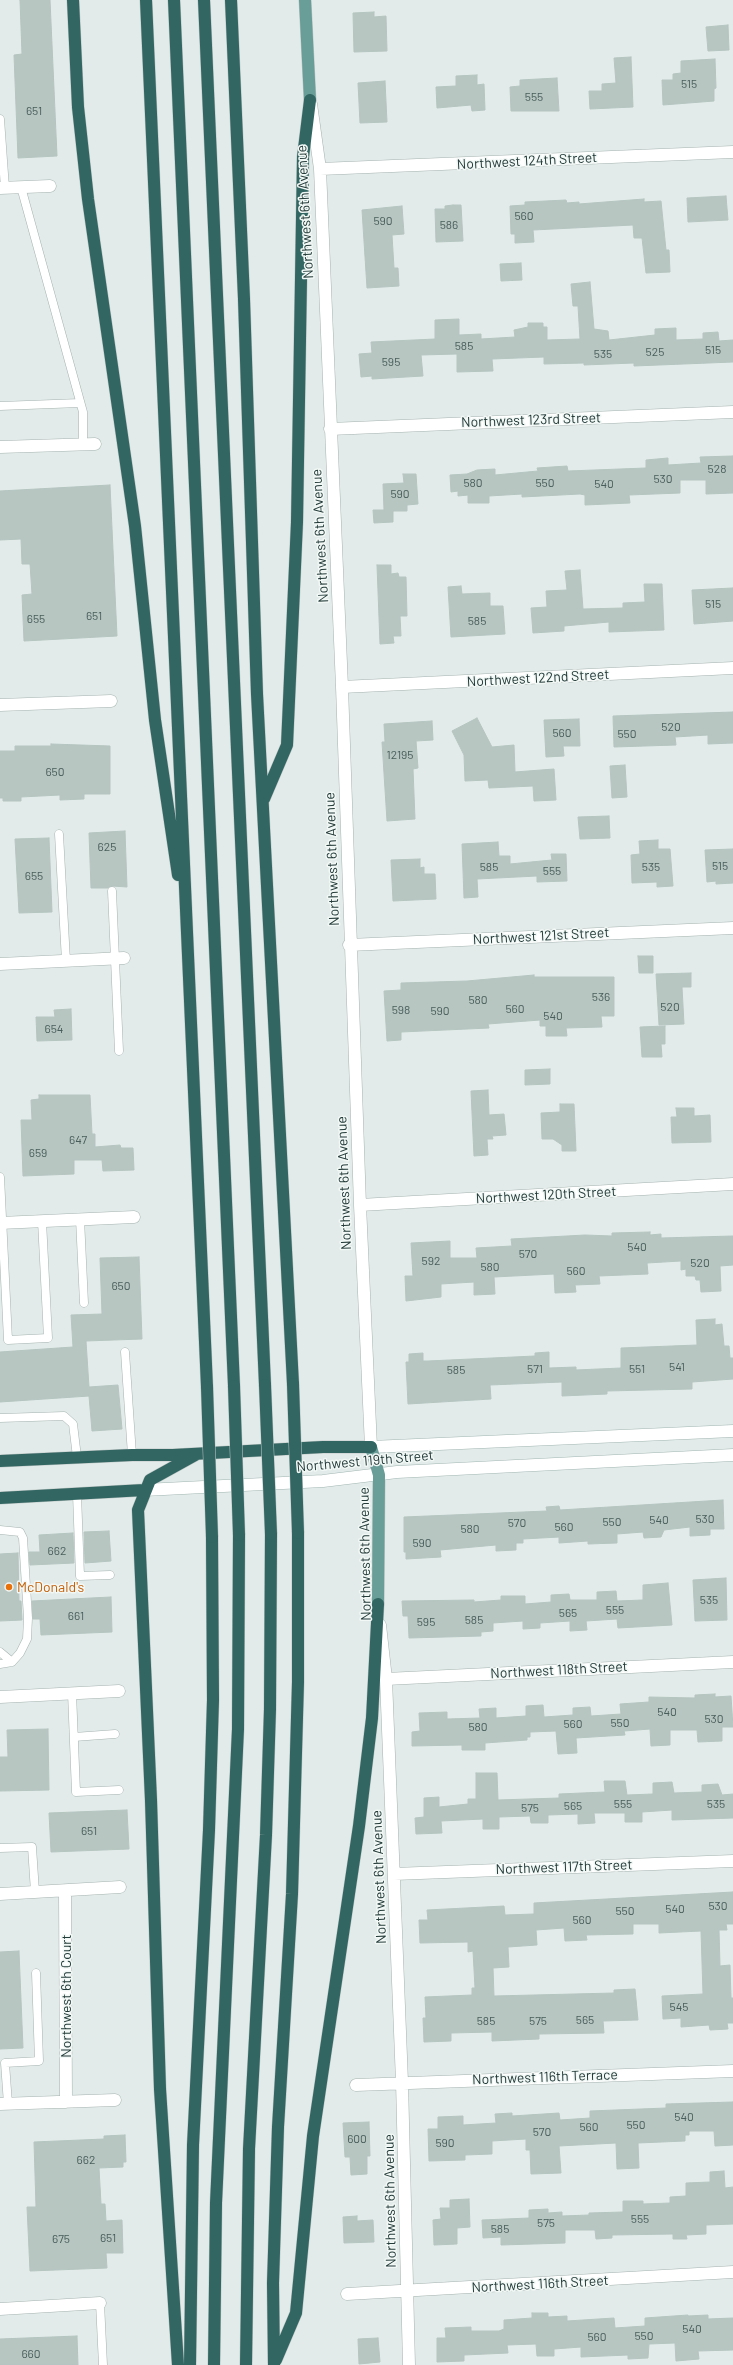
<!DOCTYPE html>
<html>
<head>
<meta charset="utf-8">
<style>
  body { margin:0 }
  canvas { display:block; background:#e2ebe9 }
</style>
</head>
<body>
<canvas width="733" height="2365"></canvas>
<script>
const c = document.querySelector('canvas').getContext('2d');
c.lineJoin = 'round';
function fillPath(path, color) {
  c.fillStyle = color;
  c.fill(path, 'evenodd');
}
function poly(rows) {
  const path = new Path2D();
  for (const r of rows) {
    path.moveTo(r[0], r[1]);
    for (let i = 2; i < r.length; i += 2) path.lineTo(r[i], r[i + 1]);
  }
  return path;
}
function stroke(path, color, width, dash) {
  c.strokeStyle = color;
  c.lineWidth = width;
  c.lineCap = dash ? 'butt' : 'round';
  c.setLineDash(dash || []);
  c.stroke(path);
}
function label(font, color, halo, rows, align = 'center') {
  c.font = font + ' Barlow,sans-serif';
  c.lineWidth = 3;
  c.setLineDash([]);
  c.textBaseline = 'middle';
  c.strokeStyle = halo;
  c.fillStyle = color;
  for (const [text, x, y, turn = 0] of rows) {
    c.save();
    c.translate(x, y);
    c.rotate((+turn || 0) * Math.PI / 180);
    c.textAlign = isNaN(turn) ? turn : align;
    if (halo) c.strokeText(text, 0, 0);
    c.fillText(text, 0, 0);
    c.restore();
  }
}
const building = poly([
  [20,0,50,0,57,156,18,158,14,55,22,54,20,0],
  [374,12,374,17,386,16,387,51,354,52,353,13,374,12],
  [728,25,729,50,708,51,706,27,728,25],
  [631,57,633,107,590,109,589,91,602,91,602,84,616,83,614,58,631,57],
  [715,59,716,88,714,89,714,101,663,105,662,80,673,80,673,74,681,73,681,61,715,59],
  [477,75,477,85,484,84,485,110,472,111,471,105,437,108,436,87,456,86,456,76,477,75],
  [557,78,559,111,511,111,510,87,520,86,520,80,557,78],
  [385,81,387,122,360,123,358,83,385,81],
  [726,196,728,220,688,222,687,198,726,196],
  [644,199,644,202,661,201,666,250,669,250,670,272,646,273,642,238,634,238,633,225,533,230,534,242,515,243,515,234,511,234,510,206,525,205,525,202,566,200,567,203,579,202,579,204,644,199],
  [453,205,461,205,463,241,436,242,435,209,445,209,445,206,453,205],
  [402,206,404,234,392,235,394,268,398,268,399,286,367,288,362,210,402,206],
  [521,263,522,280,501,281,500,264,521,263],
  [590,282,594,329,608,331,609,340,655,335,655,329,676,328,676,340,703,339,703,333,718,332,719,341,733,340,733,362,634,366,634,363,584,365,584,363,544,364,544,357,492,359,493,371,457,372,457,354,421,355,423,376,372,379,372,376,361,377,359,354,372,353,371,342,435,339,435,320,459,319,459,335,481,334,481,339,515,337,514,330,528,327,528,323,543,323,543,327,547,327,547,340,580,339,578,306,573,306,571,284,590,282],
  [733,456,733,493,706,494,706,480,680,480,680,493,629,495,630,503,585,505,585,495,580,494,522,497,522,494,489,496,489,503,468,503,468,495,458,496,458,491,451,492,450,475,467,474,477,470,495,469,495,475,538,471,537,468,567,466,568,471,646,468,646,460,668,458,668,465,701,463,700,457,733,456],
  [403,474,416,474,418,504,407,505,407,511,393,511,393,522,374,523,373,510,384,510,383,484,404,483,403,474],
  [110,485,117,636,24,641,22,595,32,594,30,564,22,564,21,539,0,540,0,491,110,485],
  [377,565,391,565,391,574,398,573,399,577,406,577,407,616,400,616,401,636,393,636,394,643,380,644,377,565],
  [580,570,583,609,623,608,623,603,645,602,644,584,662,584,664,630,609,632,609,622,564,626,564,631,533,633,531,608,547,607,546,591,567,590,565,571,580,570],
  [461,586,462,594,490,593,490,606,503,606,505,634,451,637,448,587,461,586],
  [733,588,733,621,694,624,692,590,733,588],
  [733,712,733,743,708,744,708,735,675,737,676,745,614,747,613,716,733,712],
  [477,718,492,747,514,745,515,772,554,769,556,800,534,801,533,786,489,788,488,780,465,781,464,755,452,731,477,718],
  [579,719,580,746,563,746,564,756,546,757,544,720,579,719],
  [432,721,433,740,416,741,418,768,413,769,415,819,387,821,382,742,385,742,384,724,432,721],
  [51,744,110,746,110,794,84,794,84,799,60,800,60,795,21,797,21,801,3,801,3,798,0,798,0,751,15,751,15,746,51,746,51,744],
  [625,765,627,797,612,798,610,766,625,765],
  [609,816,610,838,580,839,578,817,609,816],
  [125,831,127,887,112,886,108,888,91,888,89,833,125,831],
  [49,838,52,912,19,913,15,839,49,838],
  [658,840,658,849,670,849,673,886,657,887,657,882,632,883,631,855,640,854,639,841,658,840],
  [498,842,499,856,510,856,510,864,552,860,551,854,566,854,567,881,537,882,537,876,477,879,478,897,464,898,462,844,498,842],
  [733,849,733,883,716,884,716,881,707,882,705,850,733,849],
  [420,859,420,868,424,867,424,874,435,874,436,899,393,901,391,860,420,859],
  [638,956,653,956,653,973,639,973,638,956],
  [691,973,691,987,682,987,684,1024,659,1025,656,974,691,973],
  [534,975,534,977,614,977,614,1016,601,1016,602,1027,566,1028,567,1036,546,1036,546,1026,540,1026,540,1020,488,1024,489,1028,401,1032,401,1040,387,1041,384,991,401,990,401,983,467,981,534,975],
  [71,1009,72,1040,37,1041,36,1017,55,1017,54,1010,71,1009],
  [665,1026,665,1044,661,1044,662,1057,642,1057,640,1027,665,1026],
  [550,1069,550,1084,525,1085,525,1070,550,1069],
  [488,1090,489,1115,504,1114,506,1135,492,1136,493,1139,487,1139,488,1155,474,1156,471,1091,488,1090],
  [39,1095,90,1095,92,1134,95,1134,95,1147,120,1145,121,1148,133,1148,134,1170,103,1171,102,1160,74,1160,74,1174,23,1176,21,1120,32,1120,31,1100,39,1099,39,1095],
  [560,1104,574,1104,576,1151,562,1151,562,1145,553,1139,542,1139,541,1113,560,1112,560,1104],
  [676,1108,694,1108,694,1116,710,1115,711,1142,672,1143,671,1117,677,1117,676,1108],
  [650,1232,650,1235,661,1234,661,1238,733,1236,733,1265,720,1266,721,1291,701,1292,700,1280,696,1280,695,1276,686,1276,686,1269,681,1270,681,1261,647,1263,648,1274,599,1276,600,1284,575,1285,576,1292,555,1293,554,1274,494,1277,495,1294,474,1295,474,1282,441,1284,441,1297,406,1301,405,1276,413,1276,411,1243,450,1241,450,1258,477,1258,476,1248,512,1246,511,1239,585,1235,612,1236,612,1233,650,1232],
  [139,1257,142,1339,86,1341,89,1387,118,1385,122,1429,92,1431,89,1396,0,1402,0,1352,73,1347,71,1315,102,1314,100,1258,139,1257],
  [715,1319,715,1325,722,1324,724,1346,729,1346,730,1358,733,1358,733,1379,692,1382,692,1389,607,1391,607,1394,562,1396,562,1382,490,1385,491,1399,408,1404,406,1362,409,1362,409,1354,423,1353,423,1361,428,1361,535,1356,535,1353,549,1352,549,1368,576,1367,576,1370,621,1368,621,1348,697,1345,696,1320,715,1319],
  [723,1500,724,1529,710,1529,710,1535,690,1536,690,1527,664,1530,661,1537,644,1538,643,1532,617,1534,617,1543,588,1544,588,1541,559,1543,559,1537,523,1539,523,1543,516,1543,516,1550,496,1551,496,1545,440,1550,441,1557,406,1559,406,1552,404,1552,404,1517,547,1511,546,1507,559,1506,560,1510,723,1500],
  [109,1531,111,1561,85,1563,84,1532,109,1531],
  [73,1533,74,1563,30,1565,29,1552,40,1552,39,1535,73,1533],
  [18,1553,19,1601,21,1601,22,1620,0,1621,0,1554,18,1553],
  [726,1578,727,1620,695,1621,693,1580,726,1578],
  [668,1583,672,1625,618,1628,617,1619,586,1621,587,1630,570,1631,570,1621,540,1623,540,1628,523,1629,523,1621,493,1623,493,1631,481,1632,481,1636,409,1638,408,1616,403,1616,402,1601,474,1600,474,1602,501,1600,501,1596,525,1596,525,1604,551,1602,551,1595,569,1594,570,1600,597,1600,597,1592,616,1591,617,1601,643,1600,643,1585,668,1583],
  [111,1597,112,1632,41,1635,40,1619,33,1619,32,1601,111,1597],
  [715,1694,715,1697,731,1696,733,1727,722,1727,722,1741,698,1742,697,1730,670,1730,670,1745,651,1746,650,1729,624,1731,625,1735,576,1738,577,1753,558,1754,556,1731,530,1732,530,1737,527,1737,527,1740,485,1743,485,1750,462,1750,462,1745,412,1746,412,1732,420,1731,419,1713,447,1712,447,1719,480,1718,479,1709,496,1708,496,1718,526,1716,526,1706,543,1705,544,1717,573,1715,573,1708,590,1707,591,1716,621,1714,620,1704,649,1702,649,1697,695,1698,695,1695,715,1694],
  [48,1729,49,1790,0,1791,0,1757,8,1757,7,1730,48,1729],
  [476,1773,497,1773,498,1800,559,1798,559,1794,605,1792,604,1781,625,1781,627,1795,653,1794,653,1783,672,1782,674,1793,702,1792,702,1785,718,1784,722,1795,733,1794,733,1818,672,1820,672,1810,642,1812,642,1822,625,1822,625,1813,594,1813,595,1823,578,1824,578,1814,548,1815,548,1823,531,1823,530,1816,499,1817,499,1829,483,1829,483,1819,441,1821,442,1833,416,1834,415,1818,424,1817,424,1798,439,1797,439,1807,468,1804,468,1799,476,1799,476,1773],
  [127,1810,129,1849,51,1852,49,1813,127,1810],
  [733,1892,733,1924,726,1924,727,1930,719,1930,720,1966,730,1965,731,1998,733,1998,733,2023,727,2023,728,2029,710,2030,709,2025,681,2027,681,2018,663,2019,662,1996,703,1994,701,1931,659,1933,659,1924,633,1924,633,1934,586,1935,587,1940,565,1941,564,1928,536,1930,537,1945,508,1947,509,1967,493,1968,494,1996,614,1993,614,1990,635,1989,638,2020,603,2021,604,2033,539,2034,539,2039,492,2041,492,2032,451,2033,451,2041,424,2042,423,2018,426,2018,425,1997,472,1995,472,1988,475,1988,473,1951,468,1952,468,1942,420,1943,419,1920,428,1920,427,1910,504,1906,505,1915,534,1914,534,1903,733,1892],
  [19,1951,23,2048,0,2049,0,1952,19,1951],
  [733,2102,733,2145,715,2146,714,2131,689,2131,689,2135,685,2135,685,2141,638,2143,639,2168,617,2169,616,2143,559,2146,561,2173,531,2174,530,2150,526,2150,526,2139,492,2141,492,2154,465,2155,465,2160,429,2161,428,2129,438,2129,438,2117,463,2116,463,2125,496,2123,495,2114,512,2113,512,2116,559,2113,560,2120,590,2118,590,2111,666,2108,666,2104,733,2102],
  [369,2122,370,2156,367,2156,367,2174,351,2175,350,2157,345,2157,343,2123,369,2122],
  [125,2135,126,2162,123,2162,123,2167,99,2168,101,2204,105,2204,106,2221,122,2220,123,2253,106,2253,107,2268,30,2271,27,2207,36,2207,34,2142,104,2139,104,2136,125,2135],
  [724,2171,725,2188,733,2187,733,2224,706,2225,706,2234,686,2235,687,2239,673,2239,673,2234,612,2235,612,2238,596,2239,595,2230,565,2230,565,2243,501,2245,501,2237,483,2238,482,2220,529,2218,529,2210,548,2209,548,2213,562,2212,562,2216,589,2215,589,2213,623,2212,623,2201,643,2201,643,2204,670,2203,670,2197,686,2196,686,2183,710,2182,710,2172,724,2171],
  [469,2199,470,2227,457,2228,457,2244,434,2245,433,2220,441,2219,440,2208,450,2208,450,2200,469,2199],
  [357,2216,357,2221,373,2220,374,2242,344,2243,343,2217,357,2216],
  [532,2313,548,2313,548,2317,567,2316,567,2321,614,2318,615,2328,645,2326,645,2318,688,2315,688,2316,708,2315,708,2319,733,2318,733,2350,698,2351,699,2359,676,2361,675,2343,649,2344,648,2358,628,2359,628,2355,581,2357,581,2347,554,2349,554,2356,537,2356,536,2344,507,2345,508,2353,464,2355,464,2361,437,2362,437,2338,446,2338,445,2328,471,2327,471,2331,499,2331,504,2329,504,2320,532,2318,532,2313],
  [77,2336,78,2365,0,2365,0,2339,77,2336],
  [378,2338,380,2362,359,2364,358,2339,378,2338]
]);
const lane = poly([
  [0,119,5,188],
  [21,187,83,412,83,444],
  [0,406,80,403],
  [59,834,66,961],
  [112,891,119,1051],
  [0,1177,8,1340,48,1338,42,1221],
  [80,1219,84,1303],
  [125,1352,132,1455],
  [0,1418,64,1416,73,1424,77,1457],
  [77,1494,80,1576,110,1575],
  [0,1530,20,1532,23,1538,28,1618,27,1639,20,1653,12,1662,0,1664],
  [0,1652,12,1662],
  [72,1693,76,1792,119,1790],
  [74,1737,115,1734],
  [0,1848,32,1847,35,1892],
  [8,2104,5,2063,39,2061,36,1973],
  [100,2303,103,2365]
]);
const street = poly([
  [311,104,320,169,342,687,360,1205,371,1447],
  [320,169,733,152],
  [0,188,50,186],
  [330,429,733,412],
  [0,447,95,444],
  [342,687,733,668],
  [0,705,111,701],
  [349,945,733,928],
  [0,964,124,958],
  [360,1205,733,1184],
  [0,1223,134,1217],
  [380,1625,386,1679,402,2082,409,2365],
  [386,1679,733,1662],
  [0,1697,119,1691],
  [394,1874,733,1861],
  [65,1891,66,2102],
  [0,1894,120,1887],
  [356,2085,733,2071],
  [0,2104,115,2100],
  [347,2294,733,2272],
  [0,2309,100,2303]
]);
const secondary = poly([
  [371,1447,733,1431],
  [144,1490,323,1481,397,1472,733,1455]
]);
const primary = poly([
  [305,0,310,100],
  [371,1447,379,1475,378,1604]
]);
const highway = poly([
  [73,0,78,107,88,199,135,526,155,720,178,875],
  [146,0,207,1387],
  [174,0,234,1386],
  [204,0,265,1385],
  [231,0,244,299,257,694,293,1384],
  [264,799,287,745,297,522,303,157,310,100],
  [0,1461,132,1455,173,1455,323,1447,371,1447],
  [0,1498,144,1490],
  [276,2360,296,2313,313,2136,359,1826,372,1718,378,1604],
  [178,2365,160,2089,151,1800,138,1510,150,1480,197,1454],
  [190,2365,193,2145,209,1830,213,1700,212,1537],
  [214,2365,216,2203,238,1729,239,1535],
  [246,2365,249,2149,266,1835,270,1709,271,1534],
  [274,2365,273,2283,278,2127,292,1894,298,1682,298,1533]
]);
const highwayBridge = poly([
  [293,1384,298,1533],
  [265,1385,271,1534],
  [234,1386,239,1535],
  [207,1387,212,1537]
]);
const markers = [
  [9,1587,4,"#e8710a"]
];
const numberNames = [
  ["515",689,84],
  ["555",534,97],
  ["651",34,111],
  ["560",524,216],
  ["590",383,221],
  ["586",449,225],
  ["585",464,346],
  ["515",713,350],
  ["525",655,352],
  ["535",603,354],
  ["595",391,362],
  ["528",717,469],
  ["530",663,479],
  ["580",473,483],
  ["550",545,483],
  ["540",604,484],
  ["590",400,494],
  ["515",713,604],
  ["651",94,616],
  ["655",36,619],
  ["585",477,621],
  ["520",671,727],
  ["560",562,733],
  ["550",627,734],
  ["12195",400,755],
  ["650",55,772],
  ["625",107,847],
  ["515",720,866],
  ["585",489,867],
  ["535",651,867],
  ["555",552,871],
  ["655",34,876],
  ["536",601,997],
  ["580",478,1000],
  ["520",670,1007],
  ["560",515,1009],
  ["598",401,1010],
  ["590",440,1011],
  ["540",553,1016],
  ["654",54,1029],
  ["647",78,1140],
  ["659",38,1153],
  ["540",637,1247],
  ["570",528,1254],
  ["592",431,1261],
  ["520",700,1263],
  ["580",490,1267],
  ["560",576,1271],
  ["650",121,1286],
  ["541",677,1367],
  ["571",535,1369],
  ["551",637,1369],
  ["585",456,1370],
  ["530",705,1519],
  ["540",659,1520],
  ["550",612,1522],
  ["570",517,1523],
  ["560",564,1527],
  ["580",470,1529],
  ["590",422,1543],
  ["662",57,1551],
  ["535",709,1600],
  ["555",615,1610],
  ["565",568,1613],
  ["661",76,1616],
  ["585",474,1620],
  ["595",426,1622],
  ["540",667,1712],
  ["530",714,1719],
  ["550",620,1723],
  ["560",573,1724],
  ["580",478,1727],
  ["555",623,1804],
  ["535",716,1804],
  ["565",573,1806],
  ["575",530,1808],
  ["651",89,1831],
  ["530",718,1906],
  ["540",675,1909],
  ["550",625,1911],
  ["560",582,1920],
  ["545",679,2007],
  ["565",585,2020],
  ["585",486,2021],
  ["575",538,2021],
  ["540",684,2117],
  ["550",636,2125],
  ["560",589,2127],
  ["570",542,2132],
  ["600",357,2139],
  ["590",445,2143],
  ["662",86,2160],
  ["555",640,2219],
  ["575",546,2223],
  ["585",500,2229],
  ["651",108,2238],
  ["675",61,2239],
  ["540",692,2329],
  ["550",644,2336],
  ["560",597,2337],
  ["660",31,2354]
];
const streetNames = [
  ["Northwest 124th Street",527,161,-3],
  ["Northwest 6th Avenue",305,212,-93],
  ["Northwest 123rd Street",531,420,-2],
  ["Northwest 6th Avenue",320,536,-93],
  ["Northwest 122nd Street",538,678,-3],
  ["Northwest 6th Avenue",332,859,-92],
  ["Northwest 121st Street",541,936,-3],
  ["Northwest 6th Avenue",344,1183,-92],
  ["Northwest 120th Street",546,1195,-3],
  ["Northwest 119th Street",365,1461,-5],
  ["Northwest 6th Avenue",365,1554,-91],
  ["Northwest 118th Street",559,1670,-3],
  ["Northwest 117th Street",564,1867,-2],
  ["Northwest 6th Avenue",379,1877,-92],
  ["Northwest 6th Court",66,1996,-90],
  ["Northwest 116th Terrace",545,2077,-2],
  ["Northwest 6th Avenue",390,2201,-91],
  ["Northwest 116th Street",540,2284,-3]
];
const foodNames = [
  ["McDonald's",17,1587]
];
fillPath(building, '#b8c6c2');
stroke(building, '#b5c5c0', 1);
stroke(lane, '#a5b3b0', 9);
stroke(street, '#a5b3b0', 13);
stroke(secondary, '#a1b6b2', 13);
stroke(primary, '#c1c8c7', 13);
stroke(highway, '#c1c8c7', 13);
stroke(lane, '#fff', 8);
stroke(street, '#fff', 12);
stroke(secondary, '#fff', 12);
stroke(primary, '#699e98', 12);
stroke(highway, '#316662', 12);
stroke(highwayBridge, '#c1c8c7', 13, []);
stroke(highwayBridge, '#316662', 12);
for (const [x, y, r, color] of markers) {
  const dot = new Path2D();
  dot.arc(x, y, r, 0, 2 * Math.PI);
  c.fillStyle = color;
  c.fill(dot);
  stroke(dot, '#f2f8f6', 1.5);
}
label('12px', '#485e5a', null, numberNames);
label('14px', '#233b38', '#f2f8f6', streetNames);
label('14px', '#c56008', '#f2f8f6', foodNames, 'left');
</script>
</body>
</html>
